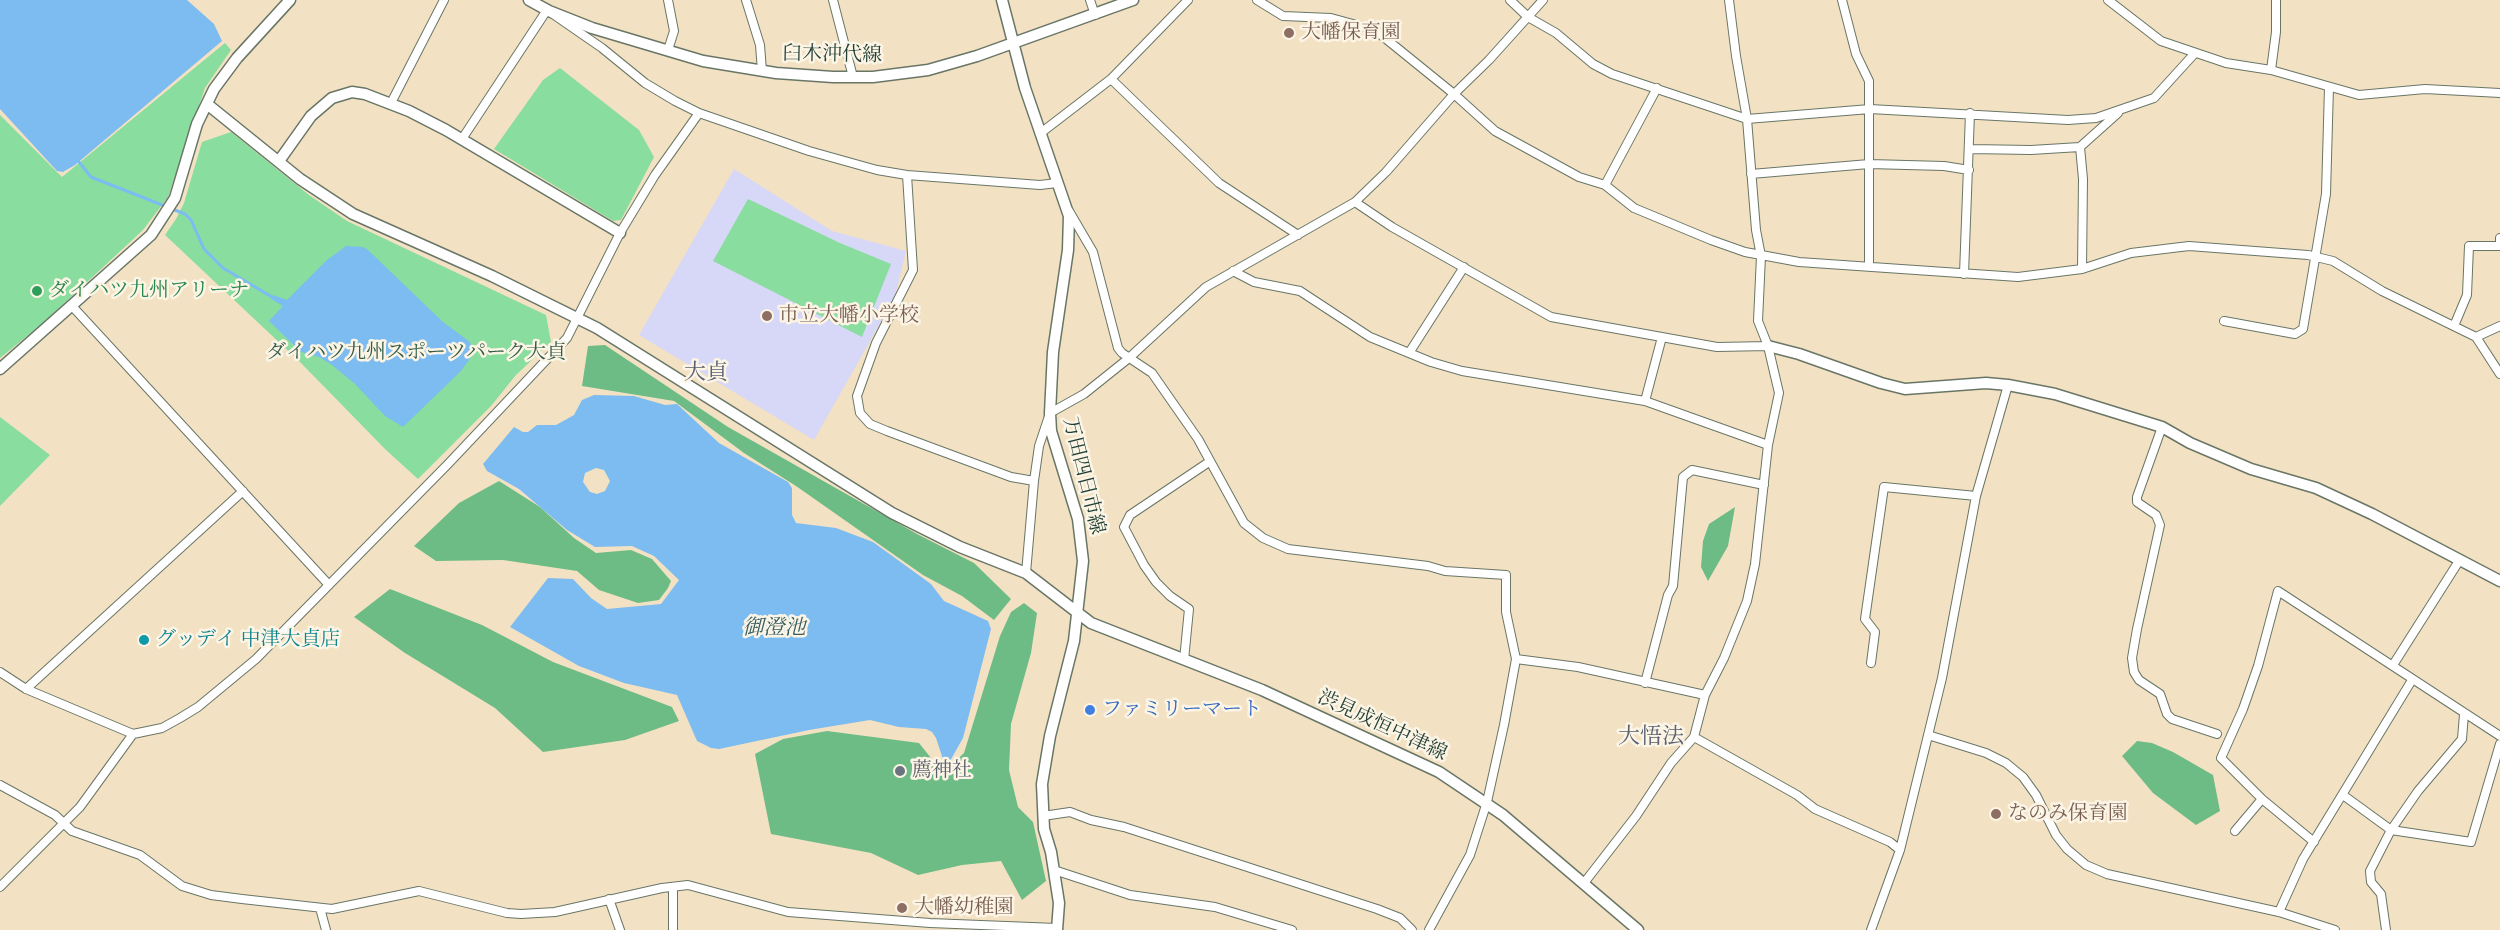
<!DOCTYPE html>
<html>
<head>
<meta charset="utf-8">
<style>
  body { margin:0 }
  canvas { display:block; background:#f3e1c3 }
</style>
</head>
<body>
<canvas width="2500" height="930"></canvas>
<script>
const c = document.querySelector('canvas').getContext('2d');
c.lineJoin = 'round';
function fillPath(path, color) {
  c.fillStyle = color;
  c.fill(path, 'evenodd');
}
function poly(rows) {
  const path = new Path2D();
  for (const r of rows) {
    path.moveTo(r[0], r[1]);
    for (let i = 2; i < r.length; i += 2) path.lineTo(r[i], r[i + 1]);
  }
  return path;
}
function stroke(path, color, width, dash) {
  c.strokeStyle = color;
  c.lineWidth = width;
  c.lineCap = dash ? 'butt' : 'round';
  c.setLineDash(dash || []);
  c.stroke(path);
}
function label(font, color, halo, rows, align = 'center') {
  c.font = font + ' "Gentium Book Plus","Noto Serif JP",serif';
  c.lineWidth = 5;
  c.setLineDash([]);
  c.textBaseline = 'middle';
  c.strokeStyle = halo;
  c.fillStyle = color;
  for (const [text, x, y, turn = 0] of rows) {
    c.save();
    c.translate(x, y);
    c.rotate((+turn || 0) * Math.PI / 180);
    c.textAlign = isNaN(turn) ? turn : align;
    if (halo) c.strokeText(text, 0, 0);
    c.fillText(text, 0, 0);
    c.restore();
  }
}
const built = poly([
  [734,169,832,231,906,251,895,297,814,440,639,335]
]);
const green = poly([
  [225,43,231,50,205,88,168,197,143,230,42,324,0,358,0,115,62,177],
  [560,68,639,130,654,157,621,220,613,221,494,149,543,80],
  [231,132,309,195,347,221,546,315,551,342,516,375,491,406,418,479,386,450,300,362,165,235,176,219,184,203,202,142],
  [748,199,840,243,891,264,862,337,713,261],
  [0,417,50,455,0,506]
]);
const forest = poly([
  [605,345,728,427,917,534,974,563,1011,599,994,620,962,596,923,575,796,486,744,453,674,401,582,386,588,346],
  [499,481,540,507,574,538,596,553,631,550,652,559,671,581,668,588,659,600,638,603,599,590,577,571,503,560,436,561,414,546,459,503],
  [1735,507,1728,546,1708,581,1701,567,1703,541,1709,524],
  [390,589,482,625,553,662,672,707,679,721,625,740,543,752,495,708,405,653,354,617],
  [1024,603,1037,613,1031,653,1011,724,1009,770,1018,807,1033,822,1046,881,1022,900,1001,861,962,865,918,875,871,853,771,834,755,754,783,739,827,731,919,743,943,773,964,753,1000,636,1011,612],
  [2137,741,2152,743,2173,752,2213,775,2220,811,2196,825,2153,793,2122,756]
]);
const water = poly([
  [0,0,187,0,214,24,222,41,75,165,63,172,57,171,0,109],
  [346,246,363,247,368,250,443,322,470,342,472,350,469,360,461,371,403,427,385,416,355,384,332,365,319,357,301,352,269,321,283,306,271,299,273,295,287,300,327,260],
  [594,395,634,396,665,405,677,404,719,443,788,482,792,488,792,515,796,523,836,528,873,542,931,584,944,601,988,621,991,629,963,738,950,761,945,765,936,738,932,732,926,729,899,727,870,720,809,730,719,749,711,748,697,741,677,695,624,683,579,666,510,627,548,578,573,579,591,598,607,609,661,604,679,580,654,556,632,546,595,547,567,530,519,489,487,471,483,464,514,427,523,432,528,432,537,425,556,425,574,415,582,400],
  [596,468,604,470,610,481,605,491,597,494,590,492,583,482,585,473]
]);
const stream = poly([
  [79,162,91,177,185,214,191,220,204,249,223,268,272,297]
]);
const street = poly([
  [668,0,674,31,668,50],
  [746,0,760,45,762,71],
  [833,0,853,77],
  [1090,0,1095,15],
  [1257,0,1283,16,1331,18,1375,30,1454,94,1495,131,1579,177,1605,185,1634,208,1711,240,1745,252,1799,262,2018,277,2082,269,2131,253,2189,246,2308,255,2333,261,2382,291,2476,337,2500,374],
  [1510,0,1528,17,1556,33,1593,64,1612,74,1747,119,1870,109,2068,120,2096,118,2154,98,2195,53],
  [1842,0,1856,54,1869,81,1869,266],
  [2108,0,2161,41,2226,63,2271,70,2359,95,2425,89,2500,93],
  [2271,70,2276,32,2276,0],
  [1111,79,1219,183,1298,235],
  [391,103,444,0],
  [1042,132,1111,79,1188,0],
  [462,139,547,10,602,48,645,83,675,101,699,113,809,151,877,170,907,175,1040,185,1057,183],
  [2080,147,2083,179,2082,269],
  [1970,149,2031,150,2080,147,2118,113],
  [1751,174,1869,164,1944,166,1969,170],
  [907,175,913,270,876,343,857,396,860,413,870,424,887,431,1011,477,1034,481],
  [1605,185,1657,88],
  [1355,202,1392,227,1551,317,1717,347,1768,346],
  [1069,211,1093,252,1118,348,1122,353,1152,373,1198,439,1244,523,1263,538,1288,549,1428,566,1445,571,1506,575,1506,612,1516,659,1504,725,1487,802,1470,855,1429,930],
  [1233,271,1254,282,1300,291,1370,337,1431,362,1462,371,1645,401,1768,445],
  [1964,274,1970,113],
  [72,306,329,585],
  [2224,321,2295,334,2303,329,2326,194,2329,87],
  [2454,326,2467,295,2469,246,2500,246,2500,238],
  [2476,337,2500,326],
  [1409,353,1464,267],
  [1645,401,1662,337],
  [2162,427,2137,497,2137,502,2156,515,2160,525,2137,629,2132,658,2134,672,2139,680,2160,694,2167,714,2172,719,2217,734],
  [1026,573,1034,481,1039,446,1050,413,1084,394,1129,358,1206,287,1355,202,1386,172,1454,94,1489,60,1543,0],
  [1516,659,1578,667,1705,695],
  [1184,660,1189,609,1170,596,1156,582,1144,565,1124,527,1130,515,1209,462],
  [1871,663,1875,632,1865,619,1884,487,1976,496],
  [2393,665,2459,561],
  [0,672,26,689,133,734],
  [1645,683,1668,595,1673,586,1683,477,1692,470,1764,485],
  [26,689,243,491],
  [1928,735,1986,753,2006,763,2023,777,2036,795,2056,835,2067,849,2086,865,2107,874,2279,912,2335,930],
  [1694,737,1797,795,1815,809,1890,842,1900,850],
  [0,785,55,815,72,831,140,855,182,886,211,895,242,899,332,909,419,891,507,913,521,914,555,912,662,888,688,885,788,912,930,923,1057,928],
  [2343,795,2391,830,2471,842,2500,744],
  [1043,816,1070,812,1091,820,1124,827,1377,909,1400,918,1412,930],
  [2235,831,2262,799],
  [2314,842,2262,799,2221,758,2243,709,2258,666,2278,591,2500,736],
  [1054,870,1130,895,1215,907,1292,930],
  [1584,883,1636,816,1671,763,1694,737,1705,695,1724,658,1747,601,1755,564,1768,445,1779,393,1768,346,1758,321,1761,256,1756,230,1747,119,1736,56,1729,0],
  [0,887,80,807,133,734,162,728,180,718,198,707,256,659,449,463,567,338,620,233,655,175,699,113],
  [609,899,620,930],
  [320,908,326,930],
  [2279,912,2303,859,2412,680],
  [673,930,673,887],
  [1871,930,1900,850,1942,678,1976,496,2008,385],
  [2386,930,2381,894,2371,882,2370,871,2391,830,2418,791,2462,739,2464,714]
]);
const secondary = poly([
  [529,0,549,11,592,28,703,61,776,73,833,77,873,77,928,70,977,56,1133,0],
  [1002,0,1025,88,1069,216,1068,250,1053,352,1050,413,1051,431,1078,519,1083,561,1074,641,1050,736,1042,784,1044,829,1051,852,1059,903,1057,930],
  [207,104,300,179,353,214,492,276,597,328,892,513,960,547,1026,573,1091,623,1262,690,1439,772,1503,815,1638,930],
  [279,161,311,116,332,98,352,92,365,94,409,111,446,130,620,233],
  [1768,346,1799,354,1881,383,1905,389,1986,383,2008,385,2055,394,2162,427,2190,443,2251,469,2316,488,2372,514,2500,581],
  [0,369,151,235,175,198,197,124,214,89,237,58,290,0]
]);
const markers = [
  [1289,33,6,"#8d6e63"],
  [37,291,6,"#2e9e5b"],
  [767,316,6,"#8d6e63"],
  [144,640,6,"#0f9aa8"],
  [1090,710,6,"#3f7fe0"],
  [900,771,6,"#6b7280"],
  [1996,814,6,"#8d6e63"],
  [902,908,6,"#8d6e63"]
];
const educationNames = [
  ["大幡保育園",1301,33],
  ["市立大幡小学校",779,316],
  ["なのみ保育園",2008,814],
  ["大幡幼稚園",914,908]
];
const streetNames = [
  ["臼木沖代線",832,55,1],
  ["万田四日市線",1083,476,76],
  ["渋見成恒中津線",1382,726,25]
];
const leisureNames = [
  ["ダイハツ九州アリーナ",49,291]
];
const parkNames = [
  ["ダイハツ九州スポーツパーク大貞",416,353]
];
const cultureNames = [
  ["グッデイ 中津大貞店",156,640]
];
const shopNames = [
  ["ファミリーマート",1102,710]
];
const worshipNames = [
  ["薦神社",912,771]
];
const waterNames = [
  ["御澄池",774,629]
];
const quarterNames = [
  ["大貞",706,373],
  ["大悟法",1651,737]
];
fillPath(built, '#d7d7f8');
fillPath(green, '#89dd9e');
fillPath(forest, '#6ebc85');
fillPath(water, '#7dbcf1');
stroke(stream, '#7dbcf1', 3);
stroke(street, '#697666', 10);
stroke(secondary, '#697666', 13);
stroke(street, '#fff', 8);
stroke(secondary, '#fff', 10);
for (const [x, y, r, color] of markers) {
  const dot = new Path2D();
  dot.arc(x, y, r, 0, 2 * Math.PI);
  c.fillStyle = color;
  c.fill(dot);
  stroke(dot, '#fcf5e5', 2);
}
label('20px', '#785e54', '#fcf5e5', educationNames, 'left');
label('20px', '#1f3d34', '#fcf5e5', streetNames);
label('20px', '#27864d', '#fcf5e5', leisureNames, 'left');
label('20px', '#345d49', '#fcf5e5', parkNames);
label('20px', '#0d838f', '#fcf5e5', cultureNames, 'left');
label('20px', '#366cbe', '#fcf5e5', shopNames, 'left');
label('20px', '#5b616d', '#fcf5e5', worshipNames, 'left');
label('italic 21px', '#365d63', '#fcf5e5', waterNames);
label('22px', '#5a6171', '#fcf5e5', quarterNames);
</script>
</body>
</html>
